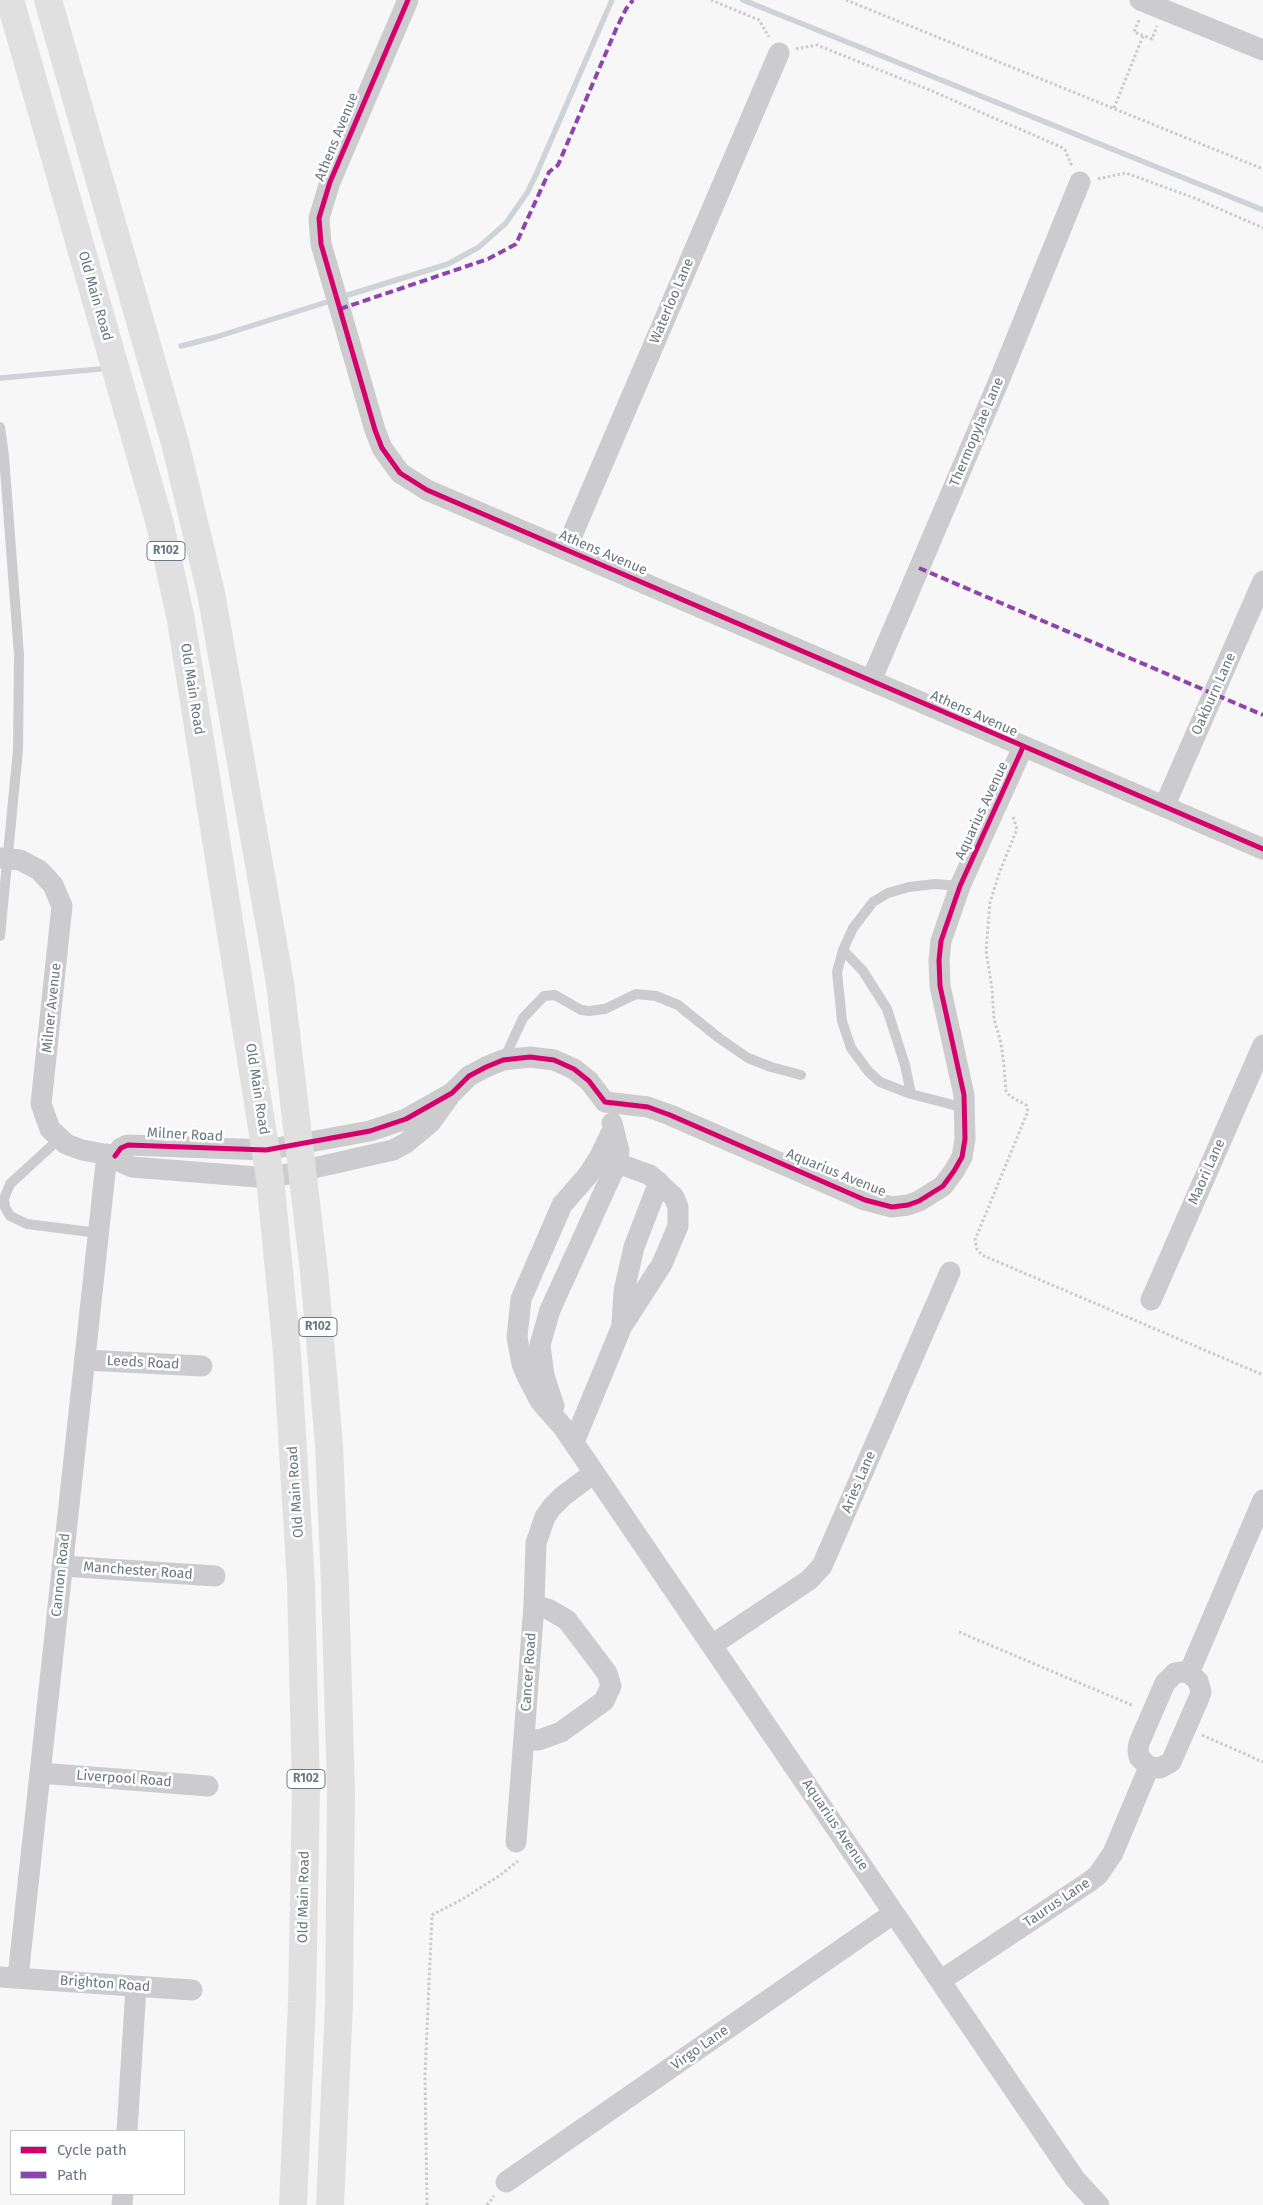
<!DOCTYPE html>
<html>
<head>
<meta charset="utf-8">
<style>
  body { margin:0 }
  #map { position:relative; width:1263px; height:2205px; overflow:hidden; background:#f7f7f7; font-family:"Fira Sans",sans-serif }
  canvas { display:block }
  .legend { position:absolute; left:10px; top:2130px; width:175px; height:65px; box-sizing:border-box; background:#fff; border:1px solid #c3c9ce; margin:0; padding:6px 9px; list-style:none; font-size:15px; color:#6a7784 }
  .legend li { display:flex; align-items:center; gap:10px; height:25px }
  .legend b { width:25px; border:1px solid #c3c9ce }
</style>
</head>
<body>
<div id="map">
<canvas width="1263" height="2205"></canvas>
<ul class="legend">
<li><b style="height:6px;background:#d6006c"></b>Cycle path</li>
<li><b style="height:6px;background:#8e44ad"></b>Path</li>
</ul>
</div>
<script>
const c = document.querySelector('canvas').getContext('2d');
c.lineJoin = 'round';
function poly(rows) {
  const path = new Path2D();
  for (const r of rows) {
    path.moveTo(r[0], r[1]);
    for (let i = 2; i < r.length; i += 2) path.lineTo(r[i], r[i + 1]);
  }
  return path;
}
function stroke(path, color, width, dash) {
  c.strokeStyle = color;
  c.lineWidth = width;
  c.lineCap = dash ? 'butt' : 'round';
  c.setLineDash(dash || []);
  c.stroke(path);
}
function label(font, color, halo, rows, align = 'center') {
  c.font = font + ' "Fira Sans",sans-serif';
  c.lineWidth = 5;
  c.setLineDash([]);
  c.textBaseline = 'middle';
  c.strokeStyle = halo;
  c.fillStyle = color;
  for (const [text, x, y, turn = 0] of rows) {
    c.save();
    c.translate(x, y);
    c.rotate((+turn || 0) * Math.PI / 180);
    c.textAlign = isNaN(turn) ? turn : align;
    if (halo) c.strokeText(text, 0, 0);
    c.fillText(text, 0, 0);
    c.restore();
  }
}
const stream = poly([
  [743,0,1263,210],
  [348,295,448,264,479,247,506,223,527,193,535,177,612,0],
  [181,346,216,337,327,302],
  [1,378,100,369]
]);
const path = poly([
  [711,0,759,20,769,37],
  [846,0,1263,169],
  [1139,20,1134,32,1152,39,1157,26],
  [796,49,817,45,932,91,1061,147,1065,150,1072,166],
  [1114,108,1143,36],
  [1098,179,1126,173,1197,199,1263,228],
  [1013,817,1017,829,1000,871,990,902,986,951,992,989,994,1019,1001,1043,1004,1066,1006,1091,1010,1096,1026,1105,1028,1111,975,1240,977,1249,982,1255,1263,1375],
  [959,1632,1134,1706],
  [1202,1735,1263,1762],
  [427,2205,425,2075,432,1915,461,1900,499,1876,518,1861],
  [487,2205,494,2196]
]);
const service = poly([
  [0,427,4,456,19,655,18,750,0,936],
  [960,886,935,884,909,887,888,893,873,902,853,928,843,950,837,972,842,1021,851,1048,868,1071,880,1082,911,1094,965,1108],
  [843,950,863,971,887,1009,905,1065,911,1094],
  [504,1059,523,1018,544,996,555,995,581,1010,589,1011,605,1009,636,994,656,996,678,1005,719,1038,748,1058,771,1067,801,1075],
  [59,1139,10,1184,4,1199,5,1207,10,1216,27,1224,98,1233]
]);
const minor = poly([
  [408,0,330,182,319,218,321,244,375,430,382,448,400,473,427,490,1263,849],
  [1140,0,1263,50],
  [566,549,779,53],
  [871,681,1001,376,1080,182],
  [1164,807,1263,581],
  [0,858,20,860,39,870,53,885,62,906,41,1104,50,1129,66,1144,82,1150,115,1156,121,1162,132,1167,270,1178,393,1150,406,1143,430,1123,449,1097],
  [613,1129,599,1158,588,1175,562,1205,521,1299,517,1337,522,1364,528,1378,540,1401,563,1427,1075,2179,1099,2205],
  [115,1156,121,1148,128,1145,266,1150,370,1131,406,1119,452,1093,469,1076,486,1067,503,1060,530,1057,554,1060,574,1069,589,1081,605,1102,648,1107,670,1115,865,1200,892,1207,908,1205,919,1201,943,1186,954,1171,962,1157,965,1139,964,1095,940,986,939,960,941,941,960,886,1023,747],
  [1151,1300,1263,1045],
  [622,1323,624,1291,634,1247,659,1182],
  [85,1360,202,1366],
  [554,1406,544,1376,540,1345,550,1310,617,1163,619,1151,612,1123],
  [574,1442,622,1326,662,1264,678,1226,678,1207,674,1197,650,1175,617,1163],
  [62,1566,215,1576],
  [712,1645,809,1580,822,1566,950,1272],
  [1182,1672,1189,1673,1198,1681,1201,1692,1199,1698,1171,1762,1160,1768,1149,1767,1139,1757,1138,1750,1139,1743,1165,1683,1175,1673,1182,1672],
  [1189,1673,1263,1500],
  [524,1739,539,1740,561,1732,604,1701,611,1686,607,1673,567,1620,548,1609,534,1605],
  [40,1773,208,1786],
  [516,1842,534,1605,536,1543,545,1517,552,1507,563,1496,594,1473],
  [0,1977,192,1990],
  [18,1977,107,1154],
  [940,1981,1089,1882,1098,1875,1113,1853,1149,1767],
  [127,2131,136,1987],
  [506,2182,894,1913],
  [122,2205,123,2194]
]);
const primary = poly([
  [10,0,160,524,181,620,270,1178,287,1353,301,1582,306,1790,302,2002,293,2205],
  [48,0,175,443,211,593,280,983,314,1271,329,1445,335,1586,341,1790,339,2003,330,2205]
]);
const quiet = poly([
  [340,309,488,259,516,244,549,172,558,165,617,27,626,9,633,0],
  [919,568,1263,715]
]);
const cycleway = poly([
  [408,0,330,182,319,218,321,244,375,430,382,448,400,473,427,490,1263,849],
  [115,1156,121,1148,128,1145,266,1150,370,1131,406,1119,452,1093,469,1076,486,1067,503,1060,530,1057,554,1060,574,1069,589,1081,605,1102,648,1107,670,1115,865,1200,892,1207,908,1205,919,1201,943,1186,954,1171,962,1157,965,1139,964,1095,940,986,939,960,941,941,960,886,1023,747]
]);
const shields = [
  [166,551,38],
  [318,1327,38],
  [306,1779,38]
];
const shieldNames = [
  ["R102",166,551],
  ["R102",318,1327],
  ["R102",306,1779]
];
const streetNames = [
  ["Athens Avenue",337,137,-68],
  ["Old Main Road",95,296,74],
  ["Waterloo Lane",672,301,-67],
  ["Thermopylae Lane",977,432,-67],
  ["Athens Avenue",603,553,23],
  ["Old Main Road",192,689,81],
  ["Oakburn Lane",1214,694,-66],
  ["Athens Avenue",974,714,24],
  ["Aquarius Avenue",982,811,-65],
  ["Milner Avenue",52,1008,-84],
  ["Old Main Road",257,1089,81],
  ["Milner Road",185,1135,3],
  ["Maori Lane",1207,1172,-66],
  ["Aquarius Avenue",836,1173,22],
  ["Leeds Road",143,1363,3],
  ["Aries Lane",859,1482,-67],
  ["Old Main Road",296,1492,-94],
  ["Manchester Road",138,1571,4],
  ["Cannon Road",61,1575,-84],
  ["Cancer Road",529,1672,-86],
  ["Liverpool Road",124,1779,4],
  ["Aquarius Avenue",835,1825,56],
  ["Old Main Road",304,1897,-89],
  ["Taurus Lane",1057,1903,-34],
  ["Brighton Road",105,1984,4],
  ["Virgo Lane",700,2048,-35]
];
stroke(stream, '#ced3d7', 5.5);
stroke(path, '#cacbcc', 3, [2.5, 2.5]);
stroke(service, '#ccccce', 10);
stroke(minor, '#ccccce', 21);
stroke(primary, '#e0e0e1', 28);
stroke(quiet, '#8e44ad', 4, [8, 4]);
stroke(cycleway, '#d6006c', 5);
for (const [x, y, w] of shields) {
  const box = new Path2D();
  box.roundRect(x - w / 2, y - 9.5, w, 19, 4);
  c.fillStyle = '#fff';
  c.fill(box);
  stroke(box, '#6a7784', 1);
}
label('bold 12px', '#6a7784', null, shieldNames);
label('14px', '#6a7784', '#fff', streetNames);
</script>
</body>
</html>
